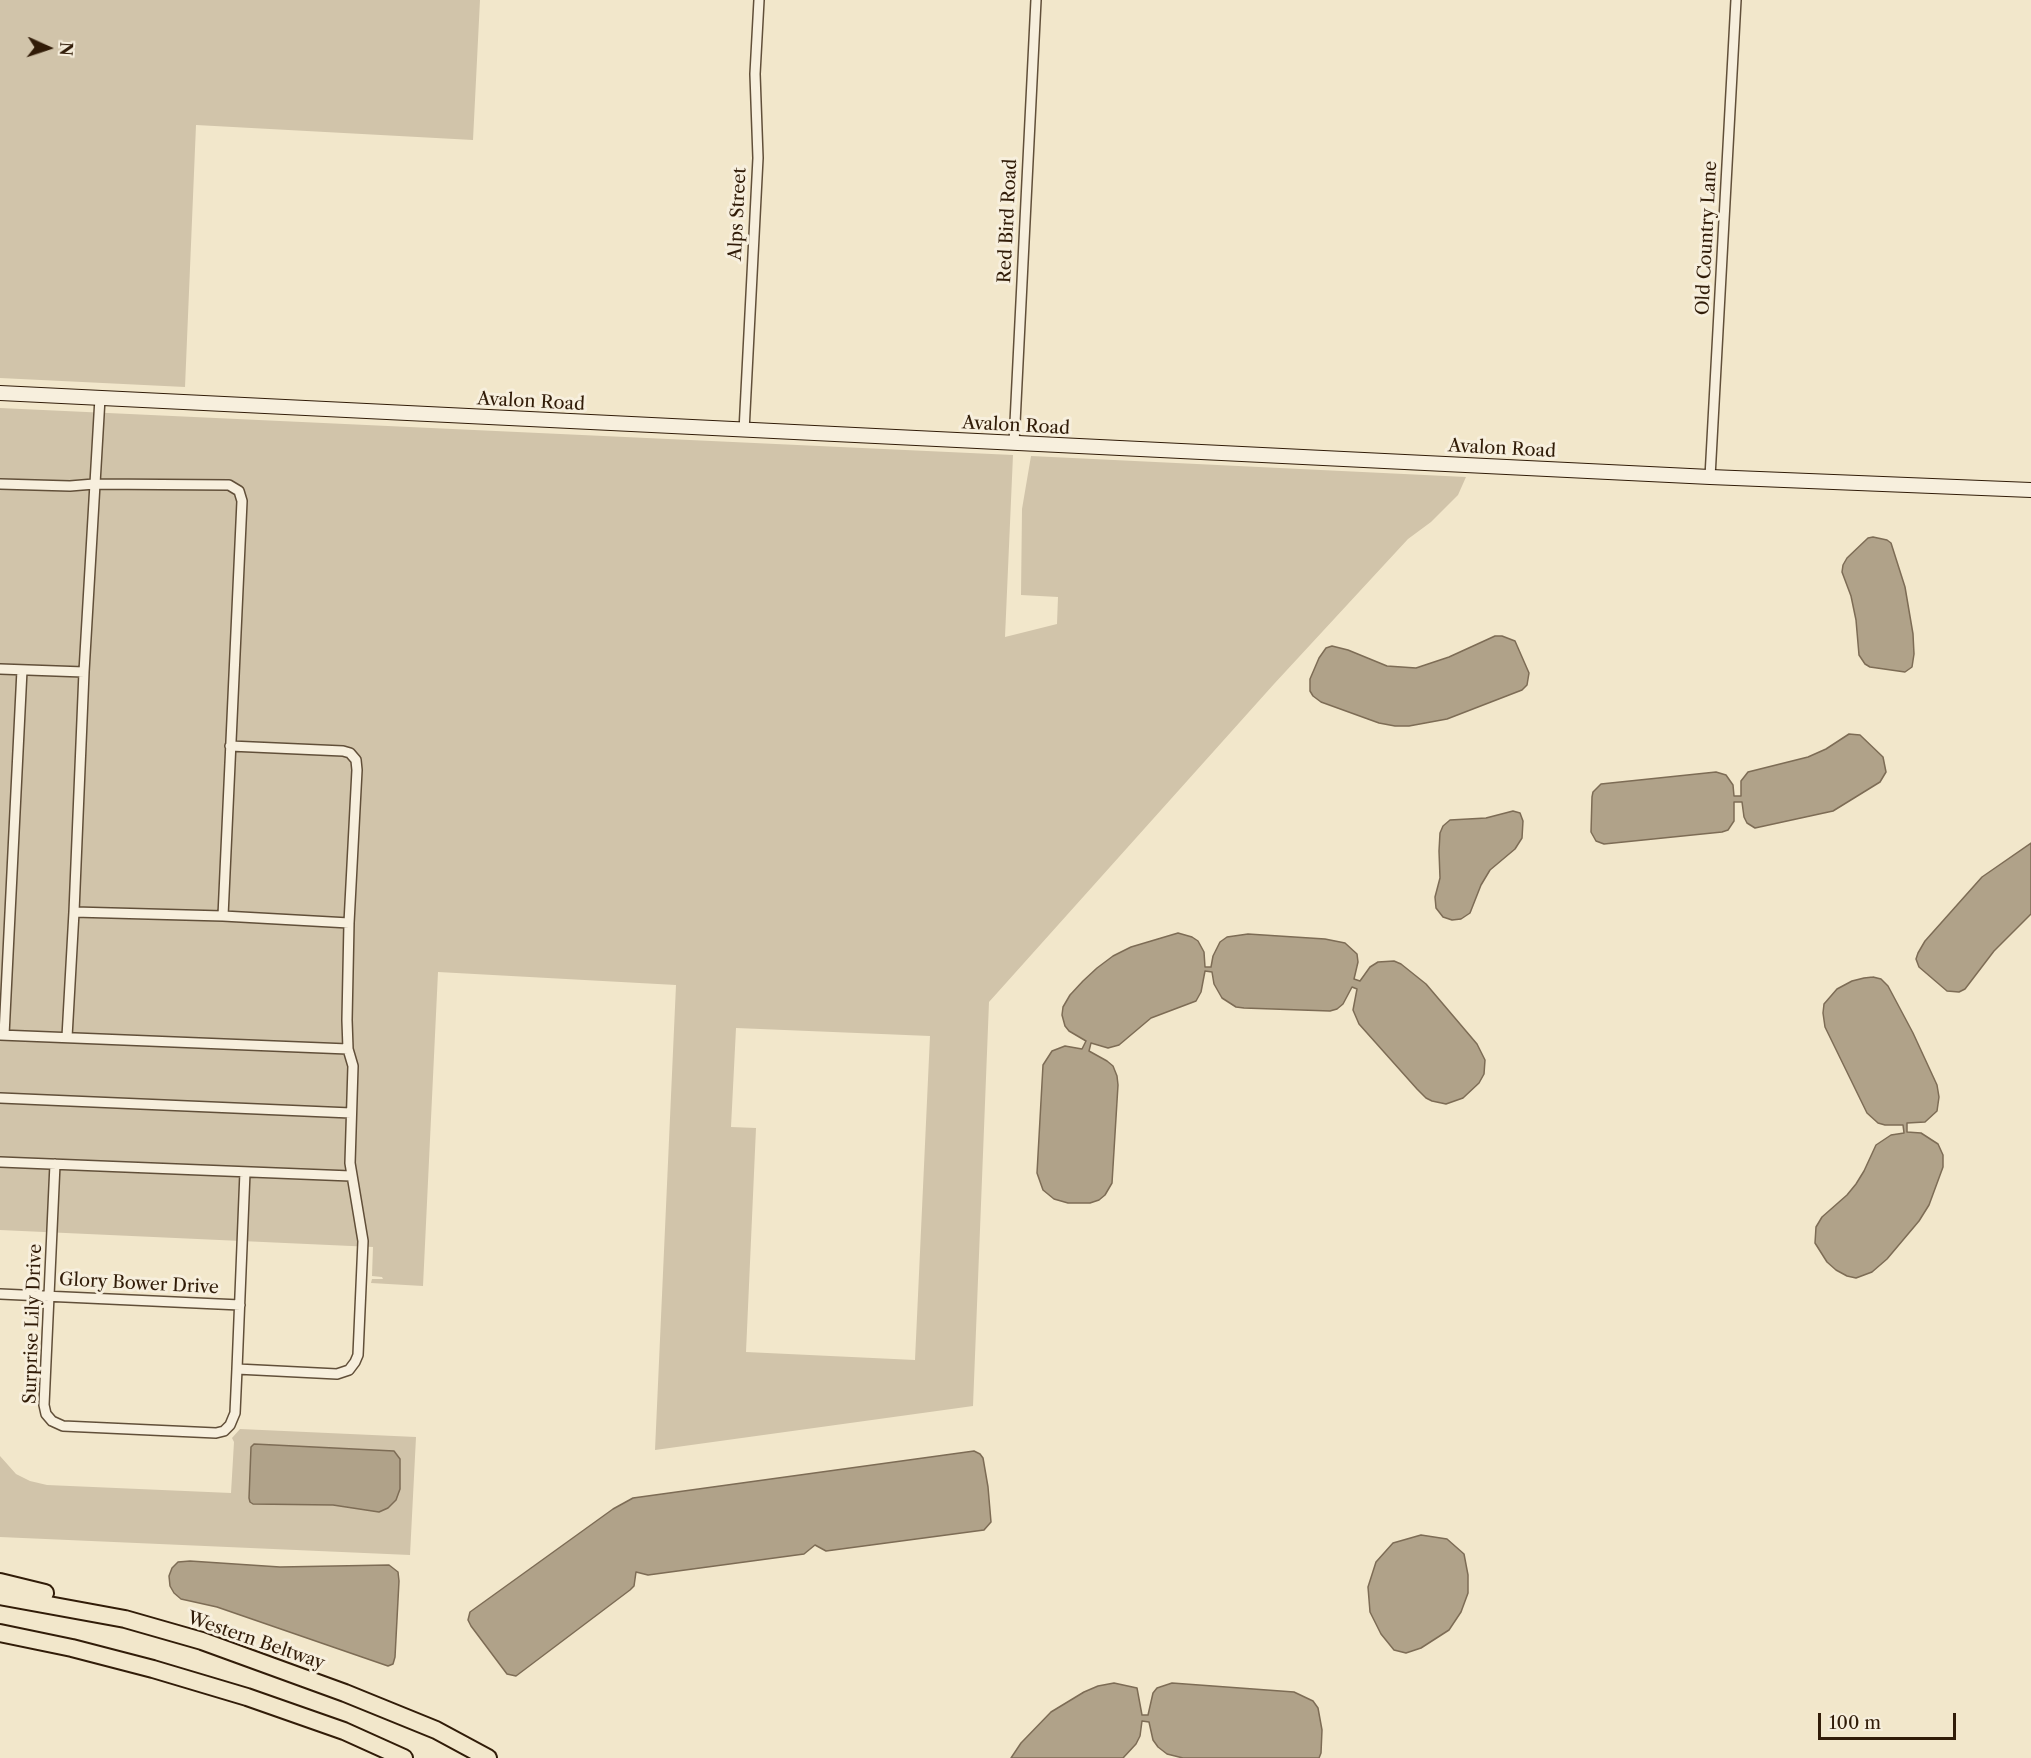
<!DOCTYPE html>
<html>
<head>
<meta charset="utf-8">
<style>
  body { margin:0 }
  #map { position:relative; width:2031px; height:1758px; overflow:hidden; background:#f2e7cb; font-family:"Libre Caslon Text",serif }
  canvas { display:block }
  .north { position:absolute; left:18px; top:18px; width:60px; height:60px; -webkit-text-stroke:4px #f7efdd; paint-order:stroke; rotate:93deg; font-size:16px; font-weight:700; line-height:24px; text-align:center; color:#311c08 }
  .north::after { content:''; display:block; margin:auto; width:21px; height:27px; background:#311c08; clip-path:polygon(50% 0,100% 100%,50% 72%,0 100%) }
  .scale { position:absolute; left:1818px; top:1713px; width:138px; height:27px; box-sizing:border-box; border:3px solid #311c08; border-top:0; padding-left:8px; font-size:18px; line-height:21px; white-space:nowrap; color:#311c08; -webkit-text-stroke:4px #f7efdd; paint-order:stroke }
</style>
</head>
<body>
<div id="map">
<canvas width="2031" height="1758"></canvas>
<div class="north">N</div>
<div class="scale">100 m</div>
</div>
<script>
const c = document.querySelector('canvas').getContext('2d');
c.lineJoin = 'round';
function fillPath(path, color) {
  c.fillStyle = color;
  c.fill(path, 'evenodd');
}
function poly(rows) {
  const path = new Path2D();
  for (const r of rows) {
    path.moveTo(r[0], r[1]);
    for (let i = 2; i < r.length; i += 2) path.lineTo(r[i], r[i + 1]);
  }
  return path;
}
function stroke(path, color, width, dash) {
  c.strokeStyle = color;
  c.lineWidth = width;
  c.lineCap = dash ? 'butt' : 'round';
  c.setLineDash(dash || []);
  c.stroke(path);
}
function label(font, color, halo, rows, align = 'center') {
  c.font = font + ' "Libre Caslon Text",serif';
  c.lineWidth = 6;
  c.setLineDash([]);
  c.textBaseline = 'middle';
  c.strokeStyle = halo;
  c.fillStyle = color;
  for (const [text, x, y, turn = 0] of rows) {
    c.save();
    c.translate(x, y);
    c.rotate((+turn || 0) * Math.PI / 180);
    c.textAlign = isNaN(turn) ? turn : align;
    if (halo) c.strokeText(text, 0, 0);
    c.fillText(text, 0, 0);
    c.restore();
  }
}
const green = poly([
  [0,0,480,0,473,140,196,125,185,387,0,378],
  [0,408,1013,455,1005,637,1057,624,1058,597,1021,595,1022,509,1031,456,1466,477,1458,495,1431,522,1408,539,1274,684,989,1002,973,1406,655,1450,676,985,438,972,423,1286,371,1283,372,1279,383,1279,382,1277,372,1276,373,1247,0,1230],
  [736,1028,930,1036,915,1360,746,1352,756,1128,731,1127],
  [240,1429,416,1437,410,1555,0,1537,0,1456,16,1474,30,1481,47,1485,231,1493,234,1442,232,1438]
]);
const water = poly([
  [1873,537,1887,540,1891,543,1905,587,1913,634,1914,654,1912,667,1905,672,1870,667,1865,664,1859,655,1856,620,1851,596,1842,572,1843,565,1847,558,1868,538,1873,537],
  [1495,636,1502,636,1515,641,1529,673,1527,685,1522,690,1447,719,1409,726,1395,726,1379,723,1321,702,1313,696,1310,691,1310,679,1319,658,1326,648,1332,646,1348,650,1387,666,1416,668,1449,657,1495,636],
  [1849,734,1860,735,1883,757,1886,772,1880,782,1833,811,1755,828,1747,823,1744,817,1742,802,1734,802,1734,821,1728,830,1722,832,1604,844,1596,841,1591,832,1592,797,1593,792,1601,784,1716,772,1726,775,1733,785,1734,796,1741,796,1741,781,1748,772,1808,757,1826,749,1849,734],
  [1513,811,1520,813,1523,821,1522,838,1515,849,1490,870,1481,885,1470,913,1461,919,1452,920,1443,917,1436,908,1435,897,1440,878,1439,851,1440,833,1443,826,1450,820,1486,818,1513,811],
  [2031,843,2031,914,1994,951,1965,989,1959,992,1947,991,1919,967,1916,959,1918,953,1925,941,1982,877,2031,843],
  [1178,933,1192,937,1198,941,1204,952,1205,967,1211,967,1213,956,1220,942,1227,937,1248,934,1325,939,1345,943,1357,954,1358,962,1354,979,1360,981,1370,967,1378,962,1394,961,1401,964,1426,984,1477,1044,1485,1060,1484,1074,1479,1083,1463,1098,1446,1104,1432,1101,1426,1098,1417,1089,1359,1024,1353,1010,1357,989,1352,987,1343,1004,1337,1009,1330,1011,1244,1008,1236,1007,1222,998,1214,984,1212,972,1205,971,1201,992,1196,1001,1151,1018,1119,1045,1108,1048,1091,1043,1089,1051,1107,1061,1113,1066,1117,1076,1118,1085,1112,1183,1105,1195,1099,1200,1090,1203,1068,1203,1054,1199,1043,1190,1037,1173,1043,1065,1052,1051,1065,1046,1082,1049,1086,1041,1069,1031,1065,1026,1062,1015,1063,1007,1070,995,1083,981,1097,968,1113,956,1131,947,1178,933],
  [1873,977,1881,979,1888,986,1913,1033,1937,1085,1939,1097,1937,1111,1925,1122,1907,1123,1907,1132,1921,1133,1938,1144,1943,1155,1943,1167,1929,1205,1919,1221,1887,1259,1872,1272,1856,1278,1847,1276,1836,1270,1827,1262,1815,1243,1816,1227,1822,1217,1847,1195,1856,1184,1864,1171,1876,1145,1891,1135,1904,1133,1903,1125,1885,1125,1878,1123,1867,1113,1825,1027,1823,1013,1824,1004,1837,989,1852,981,1864,978,1873,977],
  [254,1444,394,1451,400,1459,400,1489,396,1500,388,1508,379,1512,333,1505,253,1504,250,1502,249,1498,251,1447,254,1444],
  [974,1451,980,1454,983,1458,988,1487,991,1522,984,1530,826,1551,815,1545,804,1554,648,1575,636,1572,634,1586,630,1590,516,1676,507,1674,471,1626,468,1620,470,1612,613,1509,633,1498,974,1451],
  [1421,1535,1447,1539,1464,1554,1468,1575,1468,1593,1461,1612,1449,1630,1421,1648,1406,1653,1394,1650,1381,1634,1370,1612,1368,1587,1376,1562,1393,1543,1421,1535],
  [190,1561,280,1567,389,1565,398,1572,399,1581,395,1657,393,1664,388,1666,217,1607,181,1599,174,1593,170,1586,169,1576,172,1568,178,1562,190,1561],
  [1114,1683,1137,1688,1142,1715,1148,1715,1153,1693,1157,1688,1172,1683,1294,1692,1313,1701,1318,1708,1322,1730,1321,1753,1319,1758,1183,1758,1167,1754,1158,1747,1153,1740,1149,1722,1142,1721,1140,1736,1136,1744,1123,1758,1011,1758,1021,1743,1051,1712,1084,1692,1098,1686,1114,1683]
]);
const minor = poly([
  [744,431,758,158,755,74,759,0],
  [1014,443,1036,0],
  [1710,477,1736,0],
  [0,484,70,486,94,484,229,485,239,491,242,501,223,916],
  [0,669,84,672],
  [74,912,223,916,349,923],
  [0,1035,348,1049],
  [4,1035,22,670],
  [67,1037,74,912,84,672,100,398],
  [0,1098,351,1113],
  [0,1162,351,1176],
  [55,1164,44,1405,46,1414,52,1421,63,1426,216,1433,224,1431,230,1425,235,1413,237,1369,337,1374,349,1370,355,1362,358,1355,363,1241,350,1163,353,1066,348,1049,347,1020,349,923,357,770,356,760,350,753,343,751,230,746],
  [0,1294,240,1305],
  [237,1369,245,1172]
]);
const secondary = poly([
  [0,393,1710,477,2031,490]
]);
const motorway = poly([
  [0,1582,45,1593],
  [0,1596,125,1619,202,1641,345,1693,436,1730,488,1758],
  [0,1633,72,1648,153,1669,247,1697,344,1731,404,1758]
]);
const streetNames = [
  ["Alps Street",738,214,-87],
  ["Red Bird Road",1008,221,-87],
  ["Old Country Lane",1707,238,-87],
  ["Avalon Road",531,402,3],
  ["Avalon Road",1016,426,3],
  ["Avalon Road",1502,449,3],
  ["Glory Bower Drive",139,1284,3],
  ["Surprise Lily Drive",33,1324,-88],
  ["Western Beltway",256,1641,19]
];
fillPath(green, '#d1c4aa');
fillPath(water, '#b0a289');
stroke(water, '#7d6c55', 1.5);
stroke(minor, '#614f39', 12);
stroke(secondary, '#311c08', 16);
stroke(motorway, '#311c08', 20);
stroke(minor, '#f7efdd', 9);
stroke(secondary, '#f7efdd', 14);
stroke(motorway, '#f2e7cb', 16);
label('18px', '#311c08', '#f7efdd', streetNames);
</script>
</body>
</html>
